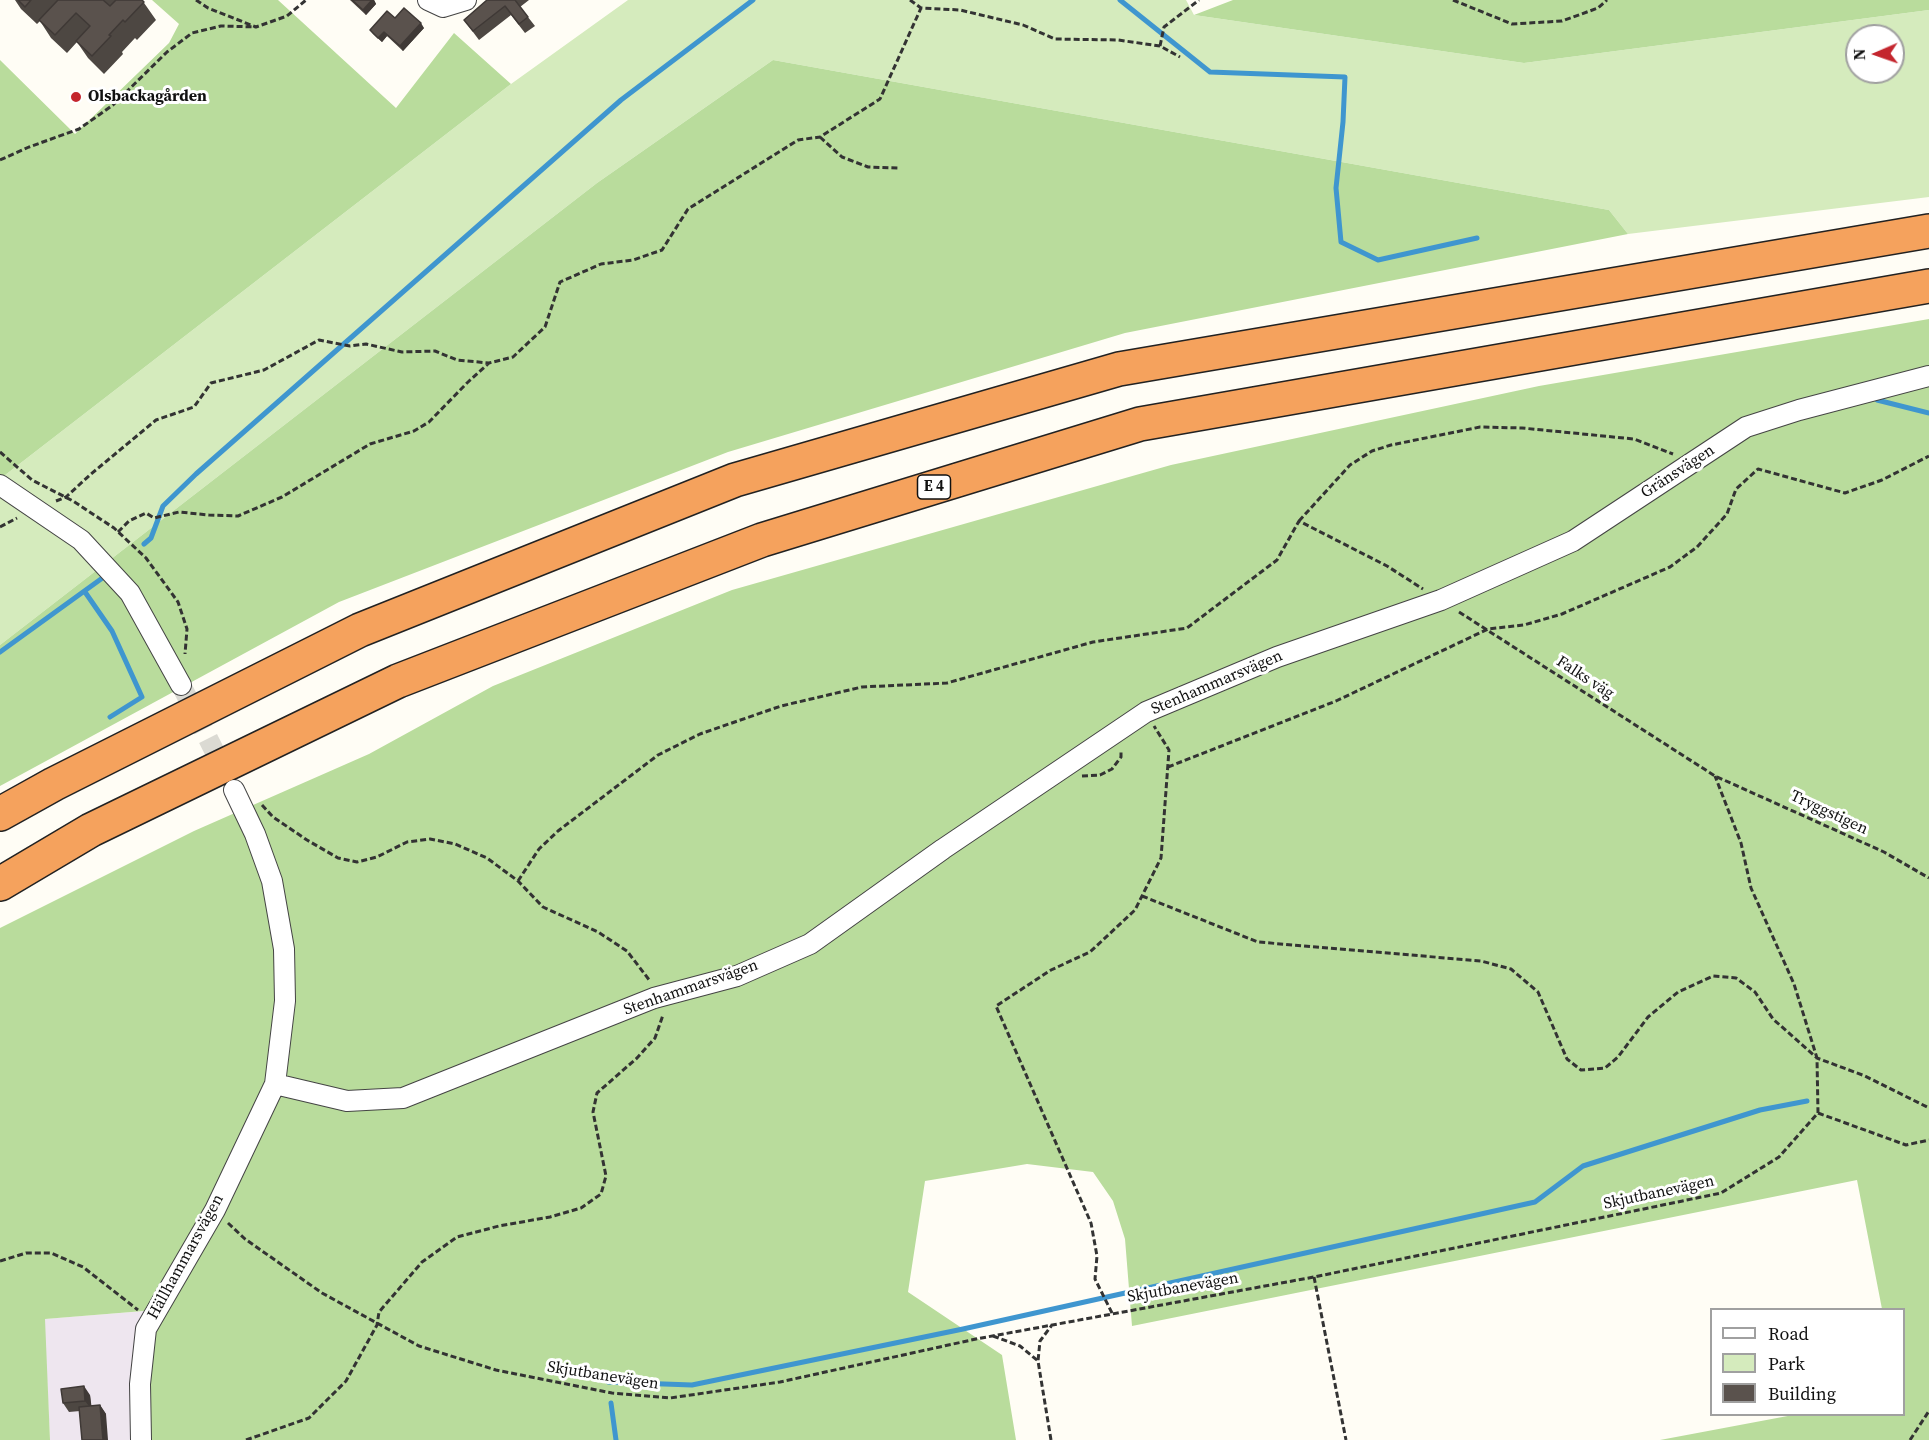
<!DOCTYPE html>
<html>
<head>
<meta charset="utf-8">
<style>
  body { margin:0 }
  #map { position:relative; width:1929px; height:1440px; overflow:hidden; background:#fffdf5; font-family:"Source Serif 4",serif }
  canvas { display:block }
  .legend { position:absolute; left:1710px; top:1308px; width:195px; height:108px; box-sizing:border-box; background:#fff; border:2px solid #a0a0a0; margin:0; padding:8px 10px; list-style:none; font-size:18px; color:#111 }
  .legend li { display:flex; align-items:center; gap:12px; height:30px }
  .legend b { width:30px; border:2px solid #a0a0a0 }
  .north { position:absolute; left:1845px; top:24px; width:60px; height:60px; box-sizing:border-box; background:#fff; border:2px solid #a0a0a0; border-radius:50%; rotate:268deg; font-size:16px; font-weight:700; line-height:24px; text-align:center; color:#111 }
  .north::after { content:''; display:block; margin:auto; width:21px; height:27px; background:#c4262e; clip-path:polygon(50% 0,100% 100%,50% 72%,0 100%) }
</style>
</head>
<body>
<div id="map">
<canvas width="1929" height="1440"></canvas>
<ul class="legend">
<li><b style="height:8px;background:#fff"></b>Road</li>
<li><b style="height:16px;background:#d5ebbd"></b>Park</li>
<li><b style="height:16px;background:#5a524d"></b>Building</li>
</ul>
<div class="north">N</div>
</div>
<script>
const c = document.querySelector('canvas').getContext('2d');
c.lineJoin = 'round';
function fillPath(path, color) {
  c.fillStyle = color;
  c.fill(path, 'evenodd');
}
function poly(rows) {
  const path = new Path2D();
  for (const r of rows) {
    path.moveTo(r[0], r[1]);
    for (let i = 2; i < r.length; i += 2) path.lineTo(r[i], r[i + 1]);
  }
  return path;
}
function stroke(path, color, width, dash) {
  c.strokeStyle = color;
  c.lineWidth = width;
  c.lineCap = dash ? 'butt' : 'round';
  c.setLineDash(dash || []);
  c.stroke(path);
}
function label(font, color, halo, rows, align = 'center') {
  c.font = font + ' "Source Serif 4",serif';
  c.lineWidth = 6;
  c.setLineDash([]);
  c.textBaseline = 'middle';
  c.strokeStyle = halo;
  c.fillStyle = color;
  for (const [text, x, y, turn = 0] of rows) {
    c.save();
    c.translate(x, y);
    c.rotate((+turn || 0) * Math.PI / 180);
    c.textAlign = isNaN(turn) ? turn : align;
    if (halo) c.strokeText(text, 0, 0);
    c.fillText(text, 0, 0);
    c.restore();
  }
}
const industrial = poly([
  [157,1310,141,1440,50,1440,44,1319]
]);
const green = poly([
  [628,0,1186,0,1194,15,1524,63,1929,10,1929,197,1628,234,1609,210,773,60,597,183,0,645,0,479,511,84],
  [1857,36,1893,36,1893,72,1857,72]
]);
const forest = poly([
  [152,0,278,0,396,108,454,33,511,84,0,479,0,60,75,134,169,43,179,24],
  [1233,0,1929,0,1929,10,1524,63,1194,15],
  [773,60,1609,210,1628,234,1125,333,728,452,339,602,0,786,0,645,597,183],
  [1929,319,1929,1440,1660,1440,1793,1415,1904,1414,1904,1310,1882,1309,1857,1180,1132,1326,1125,1239,1113,1201,1093,1172,1027,1164,925,1181,908,1292,1002,1355,1016,1440,141,1440,156,1310,45,1319,50,1440,0,1440,0,928,194,831,369,754,493,686,732,590,1171,465,1539,386]
]);
const stream = poly([
  [1120,0,1210,72,1345,77,1343,122,1336,188,1341,242,1378,260,1477,238],
  [1877,400,1929,413],
  [144,544,151,538,163,506,196,474,621,100,753,0],
  [85,592,112,631,142,697,110,717],
  [0,652,101,579],
  [608,1382,692,1385,963,1329,1535,1202,1583,1166,1760,1110,1807,1101],
  [611,1403,616,1440]
]);
const minorTunnel = poly([
  [181,685,226,774]
]);
const path = poly([
  [196,0,208,8,256,27,287,16,306,0],
  [910,0,921,8,960,10,1023,25,1055,39,1118,40,1160,46,1180,57],
  [1453,0,1512,24,1562,21,1598,8,1607,0],
  [1160,46,1164,27,1199,0],
  [820,137,842,157,868,167,898,168],
  [0,160,29,147,79,129,113,105,167,52,192,33,221,26,256,27],
  [0,452,32,480,73,501,114,528,146,558,178,602,187,629,185,654],
  [56,501,66,497,91,474,156,420,194,407,211,383,264,370,319,340,350,346,366,344,402,352,435,351,457,360,489,363,513,357,545,327,560,282,601,264,633,260,662,250,688,209,798,140,820,137,880,99,921,8],
  [1299,521,1350,465,1372,451,1391,445,1480,427,1522,428,1634,439,1673,454],
  [0,527,17,518],
  [118,532,129,521,146,513,154,518,179,512,209,515,238,516,282,497,370,444,414,431,429,422,467,383,489,363],
  [1459,612,1715,776,1884,852,1929,878],
  [1168,767,1336,701,1488,629,1524,625,1562,614,1670,567,1697,547,1727,514,1736,489,1758,469,1845,493,1882,480,1929,456],
  [1082,776,1100,775,1112,769,1121,757,1121,750],
  [262,805,273,817,307,840,338,858,357,862,377,857,407,842,430,839,455,844,487,858,518,881,543,907,598,932,627,951,650,981],
  [518,881,539,849,558,831,658,755,700,734,781,706,862,687,947,683,1093,642,1187,628,1277,560,1299,521,1387,566,1423,589],
  [1142,896,1258,942,1481,961,1511,969,1538,992,1567,1059,1581,1070,1605,1068,1618,1057,1648,1017,1678,992,1713,976,1736,978,1755,992,1773,1019,1817,1058,1865,1076,1929,1108],
  [1818,1113,1906,1145,1929,1140],
  [228,1223,245,1239,322,1293,419,1346,496,1370,612,1393,670,1398,780,1382,976,1339,1314,1277,1721,1193,1779,1157,1818,1113,1817,1058,1794,984,1751,888,1741,843,1715,776],
  [0,1261,26,1253,51,1253,83,1267,138,1310],
  [1314,1277,1346,1440],
  [1112,1313,1095,1279,1097,1256,1091,1223,996,1006,1051,970,1090,952,1135,910,1161,858,1169,750,1154,726],
  [993,1336,1020,1346,1038,1361],
  [246,1440,309,1418,346,1381,377,1325,379,1312,422,1262,457,1237,499,1226,550,1217,581,1208,601,1194,606,1176,593,1112,597,1093,637,1058,655,1038,663,1015],
  [1051,1440,1038,1361,1040,1341,1052,1325],
  [1910,1440,1929,1411]
]);
const minor = poly([
  [428,0,443,7,466,0],
  [0,485,81,540,130,593,181,685],
  [275,1084,347,1101,403,1098,654,998,737,976,810,944,943,849,1146,712,1277,657,1441,600,1573,541,1746,427,1799,410,1929,376],
  [141,1440,140,1384,146,1329,215,1210,275,1084,285,1001,284,949,272,881,255,834,234,790]
]);
const motorway = poly([
  [0,814,54,784,360,630,735,480,1119,369,1929,231],
  [0,884,91,830,398,681,762,540,1140,424,1929,286]
]);
const wall = poly([
  [15,0,142,0,156,20,137,40,135,38,122,52,123,54,104,74,88,58,77,42,67,53,51,38,40,21,37,24,21,9],
  [350,0,374,0,376,4,366,15],
  [487,0,529,0,520,7,535,26,525,33,511,15,479,40,464,20],
  [395,18,424,28,403,51,387,36,382,42,373,34,370,30],
  [90,1395,91,1406,100,1405,106,1414,80,1411,69,1412,63,1403]
]);
const shadedWall = poly([
  [372,0,374,0,376,4,366,15,363,10],
  [421,23,424,28,403,51,400,46],
  [384,32,387,36,382,42,378,38],
  [84,1386,90,1395,92,1410,85,1401],
  [100,1405,106,1414,108,1440,103,1440]
]);
const building = poly([
  [18,0,31,0,25,7,18,0],
  [58,0,103,0,110,6,116,0,142,0,144,2,125,22,123,20,109,35,111,36,92,56,76,41,90,26,76,13,55,35,39,20,58,0],
  [352,0,372,0,363,10,352,0],
  [487,0,515,0,528,17,519,24,505,6,473,31,464,20,487,0],
  [404,8,421,23,400,46,384,32,378,38,370,30,387,11,395,18,404,8],
  [84,1386,85,1401,63,1403,61,1389,84,1386],
  [100,1405,103,1440,82,1440,79,1407,100,1405]
]);
const markers = [
  [76,97,6,"#c4262e"]
];
const shields = [
  [934,487,33]
];
const shieldNames = [
  ["E 4",934,487]
];
const poiNames = [
  ["Olsbackagården",88,97]
];
const streetNames = [
  ["Gränsvägen",1678,472,-33],
  ["Falks väg",1585,678,33],
  ["Stenhammarsvägen",1217,683,-23],
  ["Tryggstigen",1829,813,25],
  ["Stenhammarsvägen",691,988,-19],
  ["Skjutbanevägen",1659,1193,-12],
  ["Hällhammarsvägen",186,1257,-61],
  ["Skjutbanevägen",1183,1288,-10],
  ["Skjutbanevägen",603,1376,9]
];
fillPath(industrial, '#eee6ef');
fillPath(green, '#d5ebbd');
fillPath(forest, '#b9dc9c');
stroke(stream, '#3f96cf', 5);
stroke(minorTunnel, '#dbdad3', 20, [20, 10]);
stroke(minor, '#444', 22);
stroke(motorway, '#222', 36);
stroke(path, '#333', 3, [6, 3]);
stroke(minor, '#fff', 20);
stroke(motorway, '#f5a25d', 33);
fillPath(wall, '#4d4742');
fillPath(shadedWall, '#3f3936');
fillPath(building, '#5a524d');
stroke(building, '#3f3936', 1.5);
for (const [x, y, r, color] of markers) {
  const dot = new Path2D();
  dot.arc(x, y, r, 0, 2 * Math.PI);
  c.fillStyle = color;
  c.fill(dot);
  stroke(dot, '#fff', 2);
}
for (const [x, y, w] of shields) {
  const box = new Path2D();
  box.roundRect(x - w / 2, y - 12, w, 24, 4.5);
  c.fillStyle = '#fff';
  c.fill(box);
  stroke(box, '#111', 1.5);
}
label('bold 15px', '#111', null, shieldNames);
label('bold 16px', '#111', '#fff', poiNames, 'left');
label('16px', '#111', '#fff', streetNames);
</script>
</body>
</html>
